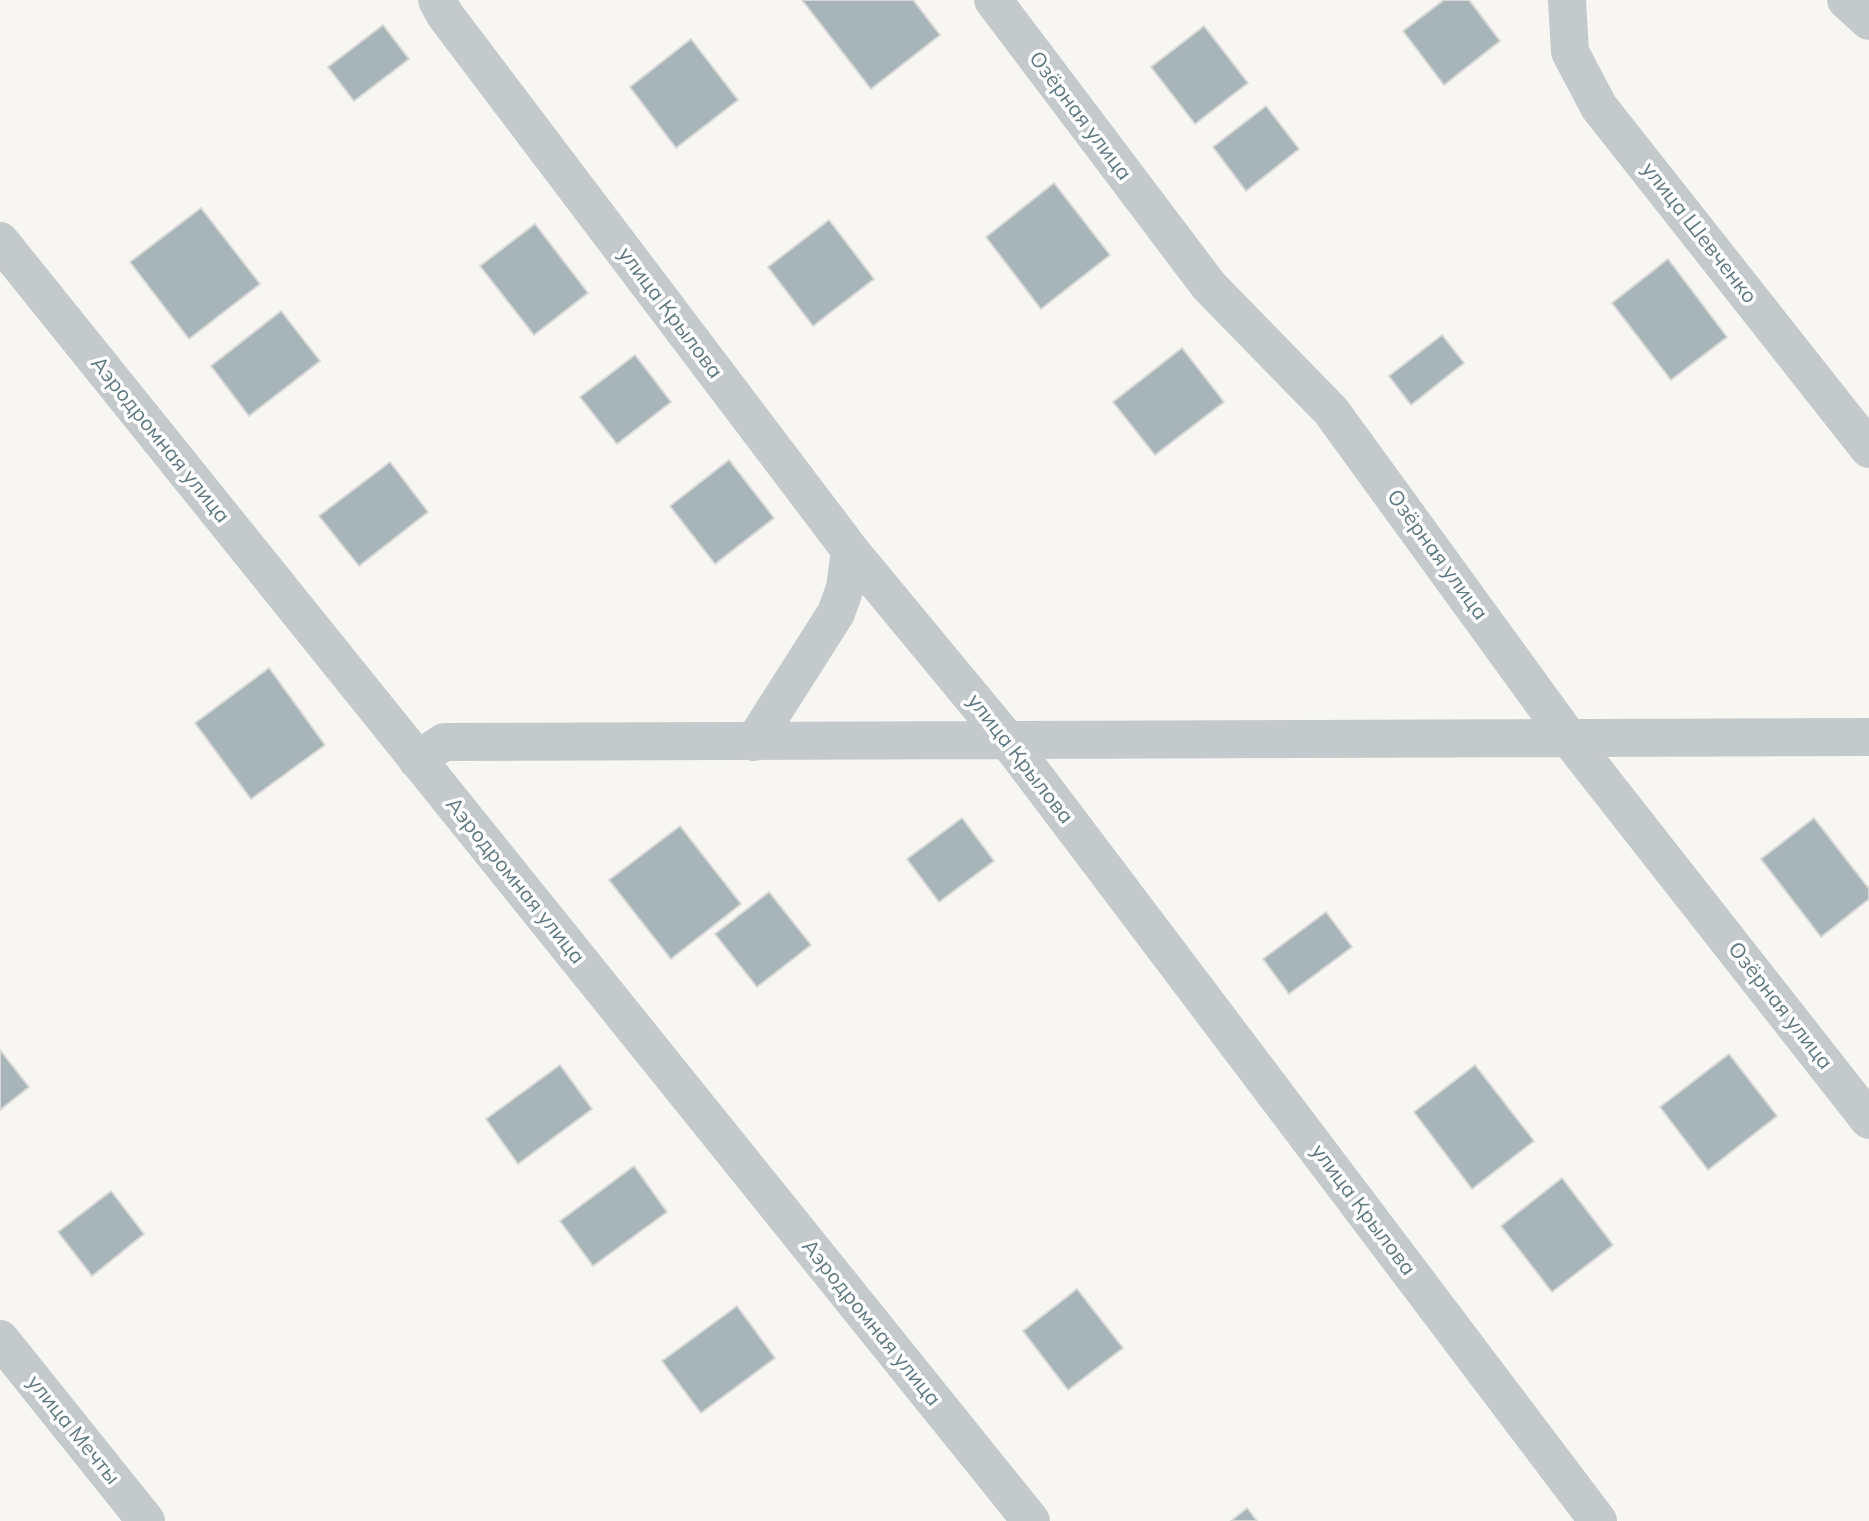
<!DOCTYPE html>
<html>
<head>
<meta charset="utf-8">
<style>
  body { margin:0 }
  canvas { display:block; background:#f7f6f3 }
</style>
</head>
<body>
<canvas width="1869" height="1521"></canvas>
<script>
const c = document.querySelector('canvas').getContext('2d');
c.lineJoin = 'round';
function fillPath(path, color) {
  c.fillStyle = color;
  c.fill(path, 'evenodd');
}
function poly(rows) {
  const path = new Path2D();
  for (const r of rows) {
    path.moveTo(r[0], r[1]);
    for (let i = 2; i < r.length; i += 2) path.lineTo(r[i], r[i + 1]);
  }
  return path;
}
function stroke(path, color, width, dash) {
  c.strokeStyle = color;
  c.lineWidth = width;
  c.lineCap = dash ? 'butt' : 'round';
  c.setLineDash(dash || []);
  c.stroke(path);
}
function label(font, color, halo, rows, align = 'center') {
  c.font = font + ' Mulish,sans-serif';
  c.lineWidth = 7;
  c.setLineDash([]);
  c.textBaseline = 'middle';
  c.strokeStyle = halo;
  c.fillStyle = color;
  for (const [text, x, y, turn = 0] of rows) {
    c.save();
    c.translate(x, y);
    c.rotate((+turn || 0) * Math.PI / 180);
    c.textAlign = isNaN(turn) ? turn : align;
    if (halo) c.strokeText(text, 0, 0);
    c.fillText(text, 0, 0);
    c.restore();
  }
}
const building = poly([
  [802,0,913,0,940,35,871,89,802,0],
  [1444,0,1469,0,1500,41,1444,85,1403,31,1444,0],
  [383,25,409,59,354,101,328,67,383,25],
  [1204,26,1248,83,1195,124,1151,67,1204,26],
  [691,39,738,100,676,148,630,87,691,39],
  [1266,106,1299,149,1246,191,1213,147,1266,106],
  [1054,183,1110,255,1041,309,986,237,1054,183],
  [201,208,260,284,189,339,130,262,201,208],
  [829,220,874,279,813,326,768,267,829,220],
  [535,224,588,293,534,335,480,266,535,224],
  [1668,259,1727,337,1671,380,1612,303,1668,259],
  [281,311,320,361,249,416,211,366,281,311],
  [1442,335,1464,363,1411,405,1389,376,1442,335],
  [1182,348,1224,402,1155,455,1113,402,1182,348],
  [635,355,671,402,617,444,580,397,635,355],
  [729,460,774,518,715,564,670,506,729,460],
  [390,462,428,512,359,566,319,516,390,462],
  [269,668,325,745,251,799,195,723,269,668],
  [962,818,994,861,939,902,907,859,962,818],
  [1814,818,1869,889,1869,899,1821,937,1761,859,1814,818],
  [680,826,741,904,671,959,609,880,680,826],
  [769,892,811,945,757,987,715,934,769,892],
  [1326,912,1352,947,1289,994,1263,959,1326,912],
  [0,1050,29,1087,0,1110,0,1050],
  [1729,1054,1777,1116,1708,1170,1660,1107,1729,1054],
  [560,1065,592,1109,518,1164,486,1119,560,1065],
  [1475,1065,1534,1141,1472,1189,1414,1112,1475,1065],
  [634,1166,667,1212,593,1266,560,1221,634,1166],
  [1562,1178,1613,1245,1552,1292,1501,1226,1562,1178],
  [111,1191,144,1234,92,1276,58,1232,111,1191],
  [1077,1289,1123,1348,1068,1390,1023,1331,1077,1289],
  [737,1306,775,1358,701,1413,662,1361,737,1306],
  [1247,1508,1257,1521,1231,1521,1247,1508]
]);
const minor = poly([
  [437,0,445,15,850,550,1009,742,1598,1521],
  [993,0,1209,286,1331,411,1568,737,1869,1120],
  [1567,0,1570,52,1599,107,1869,449],
  [1846,0,1869,21],
  [0,241,1031,1521],
  [754,742,836,613,845,588,850,550],
  [417,760,444,742,1869,737],
  [0,1339,146,1521]
]);
const streetNames = [
  ["Озёрная улица",1080,116,53],
  ["улица Шевченко",1699,233,52],
  ["улица Крылова",670,313,53],
  ["Аэродромная улица",160,440,51],
  ["Озёрная улица",1437,555,54],
  ["улица Крылова",1020,759,52],
  ["Аэродромная улица",515,881,51],
  ["Озёрная улица",1780,1006,52],
  ["улица Крылова",1363,1210,53],
  ["Аэродромная улица",871,1323,51],
  ["улица Мечты",73,1430,51]
];
fillPath(building, '#a7b4b8');
stroke(building, '#d8d8d6', 2);
stroke(minor, '#c4c9cc', 38);
label('21px', '#5f7881', '#fff', streetNames);
</script>
</body>
</html>
